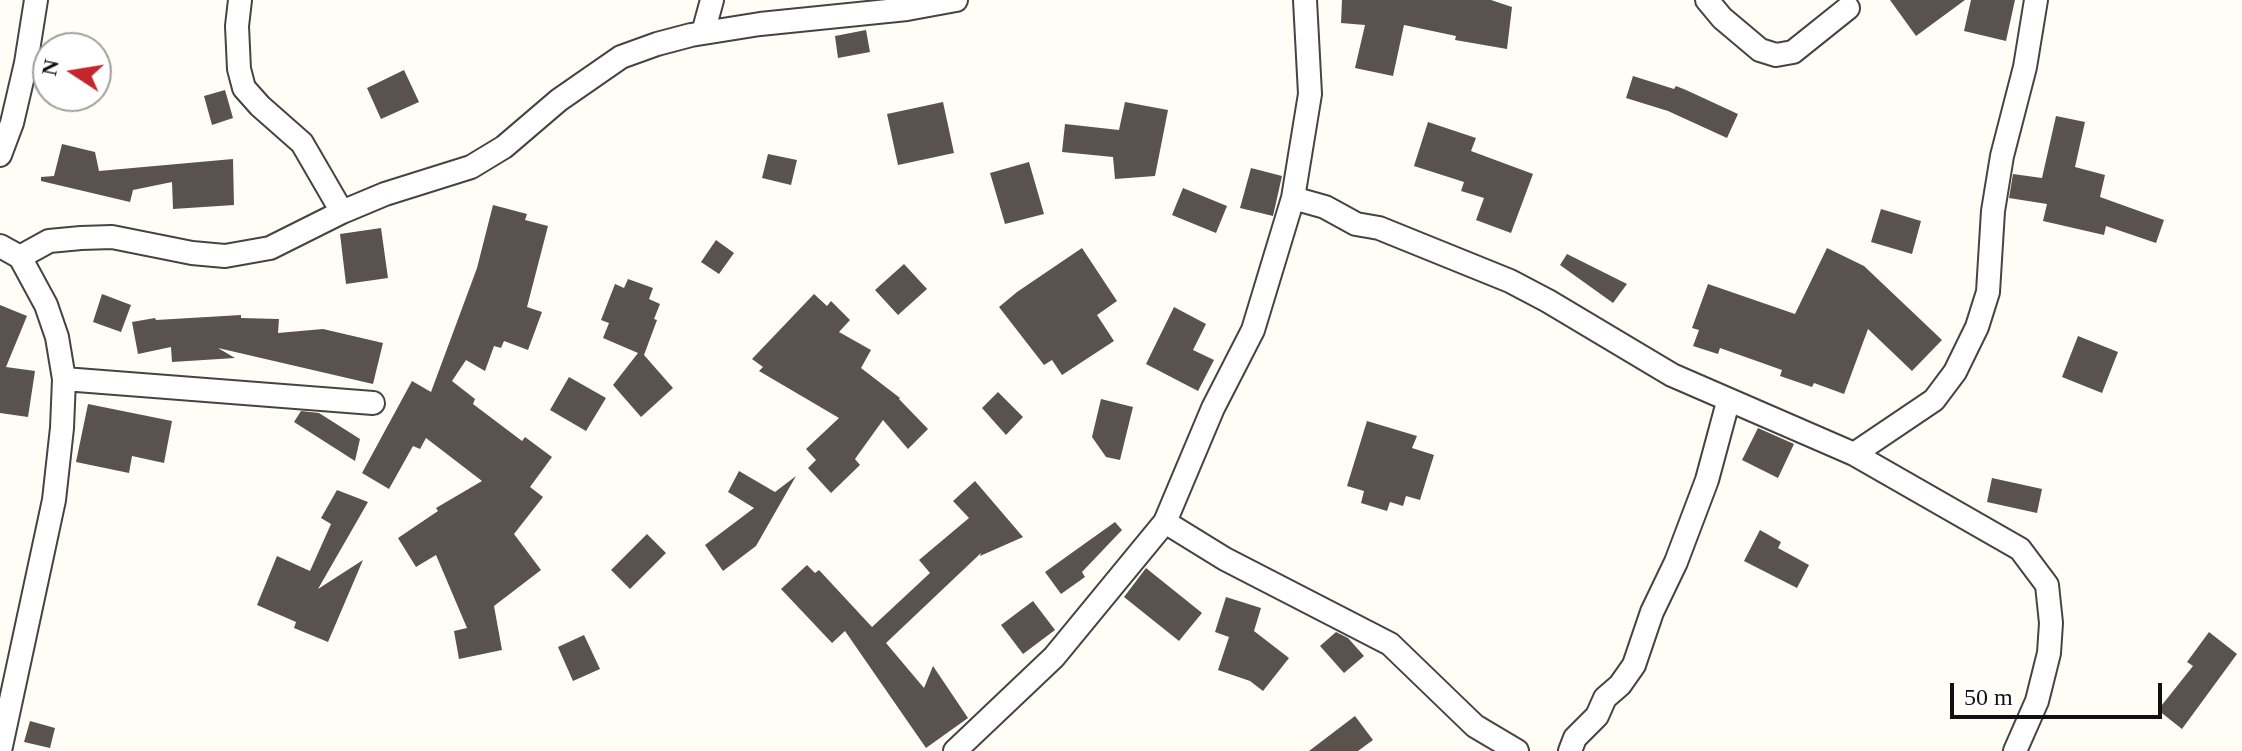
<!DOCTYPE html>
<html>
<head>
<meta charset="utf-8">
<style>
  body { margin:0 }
  #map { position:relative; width:2242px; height:751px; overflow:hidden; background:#fffdf5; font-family:Georgia,serif }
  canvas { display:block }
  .north { position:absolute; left:32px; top:32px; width:80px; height:80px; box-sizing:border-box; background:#fff; border:2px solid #a0a0a0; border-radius:50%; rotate:282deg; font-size:22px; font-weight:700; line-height:32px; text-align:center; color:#111 }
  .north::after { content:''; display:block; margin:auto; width:28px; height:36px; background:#c4262e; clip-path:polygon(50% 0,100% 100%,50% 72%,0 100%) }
  .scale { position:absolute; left:1950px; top:683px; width:212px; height:36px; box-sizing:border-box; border:4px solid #111; border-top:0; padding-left:10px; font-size:24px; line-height:28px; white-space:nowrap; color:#111; -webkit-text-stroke:6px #fff; paint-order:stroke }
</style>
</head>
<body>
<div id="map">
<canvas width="2242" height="751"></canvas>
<div class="north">N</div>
<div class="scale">50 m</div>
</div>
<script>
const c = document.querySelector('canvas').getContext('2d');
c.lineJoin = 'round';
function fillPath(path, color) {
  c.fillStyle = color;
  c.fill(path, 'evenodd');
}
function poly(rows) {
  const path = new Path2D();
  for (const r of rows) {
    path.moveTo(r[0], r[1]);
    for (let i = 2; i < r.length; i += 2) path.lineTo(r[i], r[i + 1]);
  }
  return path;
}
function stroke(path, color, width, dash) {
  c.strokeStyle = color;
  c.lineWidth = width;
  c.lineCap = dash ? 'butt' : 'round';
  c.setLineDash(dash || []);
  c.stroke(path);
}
const building = poly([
  [1342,0,1491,0,1512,7,1507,49,1455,40,1456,36,1404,25,1393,76,1355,68,1365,25,1341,23],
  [1890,0,1965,0,1916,36],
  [1971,0,2015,0,2006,41,1964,31],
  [866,30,870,52,838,58,835,36],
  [404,70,419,102,381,119,367,88],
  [1633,76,1674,89,1676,86,1686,90,1738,114,1727,138,1668,111,1626,98],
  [225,90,233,118,212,125,204,96],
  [943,102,954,153,898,165,887,114],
  [1125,102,1168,110,1155,176,1115,179,1113,157,1062,152,1065,124,1119,130],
  [2056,116,2085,122,2075,167,2105,175,2100,197,2164,220,2156,243,2106,226,2104,235,2043,221,2047,204,2009,198,2013,174,2042,178],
  [1428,122,1476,138,1471,151,1533,174,1511,233,1476,220,1484,198,1461,191,1464,182,1414,166],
  [62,144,95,152,99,171,233,159,234,205,173,209,172,182,133,190,130,202,41,181,41,177,54,176],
  [768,154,797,160,791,185,762,178],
  [1029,162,1044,214,1005,224,990,173],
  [1251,168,1282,176,1273,216,1240,208],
  [1183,188,1227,206,1216,233,1172,215],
  [493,205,527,214,525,220,548,226,527,307,542,312,528,350,504,341,501,348,494,346,485,371,466,360,452,381,475,399,473,404,522,441,525,437,552,457,530,487,543,497,514,534,541,570,494,606,502,650,459,659,454,631,467,628,436,555,416,567,398,538,438,511,436,508,482,481,426,438,420,449,413,446,389,489,362,473,412,381,431,392,477,268],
  [1881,209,1921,221,1912,254,1871,242],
  [381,228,388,278,346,284,340,234],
  [716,240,734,253,719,274,701,262],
  [1082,248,1117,301,1097,315,1114,341,1062,375,1052,360,1044,365,999,307,1017,292],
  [1827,248,1864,266,1942,340,1912,371,1868,329,1844,394,1814,383,1812,387,1780,376,1782,370,1720,348,1718,354,1693,346,1699,330,1692,328,1708,284,1795,314],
  [1567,254,1627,284,1613,303,1560,265],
  [904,264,927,289,898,315,875,290],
  [628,279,653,288,649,299,660,304,654,319,657,320,644,355,673,388,641,417,613,385,638,353,603,338,609,323,601,320,615,284,624,288],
  [102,294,131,305,121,332,93,322],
  [814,294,827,306,831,301,850,320,839,332,871,350,861,368,900,398,899,399,928,429,908,449,883,420,855,459,860,465,831,493,808,468,816,460,806,449,839,418,759,371,763,367,752,359],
  [0,305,27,316,6,367,35,371,28,417,0,413],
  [1174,307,1206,324,1193,350,1214,360,1198,391,1146,364],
  [241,315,241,318,279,319,278,333,323,329,383,343,373,384,218,348,235,358,172,362,171,347,138,354,132,322,155,318,156,320],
  [2078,336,2118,352,2102,393,2062,377],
  [569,377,606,398,586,431,550,410],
  [998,392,1023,417,1006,435,982,408],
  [1101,399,1133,407,1120,460,1106,457,1092,437],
  [88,404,172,421,164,463,132,456,129,473,76,462],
  [301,411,319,413,360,439,355,461,294,422],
  [1367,421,1417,436,1412,448,1434,455,1420,500,1406,496,1403,506,1390,502,1387,511,1361,503,1364,491,1347,486],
  [1758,428,1794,444,1778,478,1742,460],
  [739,471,775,492,796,476,756,546,723,571,705,545,754,508,728,492],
  [1992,478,2042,489,2037,513,1987,502],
  [975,481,1023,537,980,556,981,553,886,643,924,688,933,666,968,718,926,748,845,631,832,643,781,589,807,565,815,573,819,570,872,627,930,573,919,560,969,518,953,501],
  [337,490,368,502,318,589,363,560,328,642,294,628,296,622,257,605,277,556,310,571,331,524,321,518],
  [1115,522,1122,530,1082,572,1085,577,1061,594,1045,572],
  [1760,530,1781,542,1778,548,1809,565,1797,588,1744,561],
  [647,534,666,553,630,589,611,570],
  [1146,568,1202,613,1179,641,1124,597],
  [1226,597,1261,608,1254,631,1289,658,1263,691,1250,681,1218,670,1229,637,1215,632],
  [1033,601,1055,630,1023,654,1001,625],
  [1336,632,1348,638,1364,656,1344,673,1320,646],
  [2209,632,2237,654,2182,729,2158,710,2193,666,2187,662],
  [584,635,600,669,573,681,558,647],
  [1355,716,1373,740,1358,751,1309,751],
  [30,721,55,728,50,748,24,742]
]);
const minor = poly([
  [240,0,237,26,239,69,244,88,260,106,302,143,342,212],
  [1707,0,1722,18,1760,50,1776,55,1793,52,1848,8],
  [703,33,712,0],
  [0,155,12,123,26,63,36,0],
  [1293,198,1325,207,1356,224,1379,228,1510,281,1548,301,1672,375,1854,454,2020,549,2047,585,2051,623,2049,653,2037,701,2015,751],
  [0,246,20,257,46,305,57,337,64,379,62,428,54,500,0,751],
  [20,257,49,241,81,238,112,237,192,253,225,256,270,248,342,212,385,194,471,167,504,147,559,100,621,57,657,44,691,35,760,24,907,9,956,0],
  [64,379,373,403],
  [1854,454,1934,400,1955,372,1977,327,1988,292,1993,211,2002,156,2025,67,2036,0],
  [1165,522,1225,559,1390,644,1475,726,1517,751],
  [955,751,1054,657,1165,522,1213,408,1253,330,1293,198,1310,94,1305,0],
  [1570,751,1575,738,1597,716,1605,698,1620,685,1634,665,1652,612,1676,562,1707,480,1728,402]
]);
fillPath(building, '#5a524d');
stroke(minor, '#444', 26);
stroke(minor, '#fff', 22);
</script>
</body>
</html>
